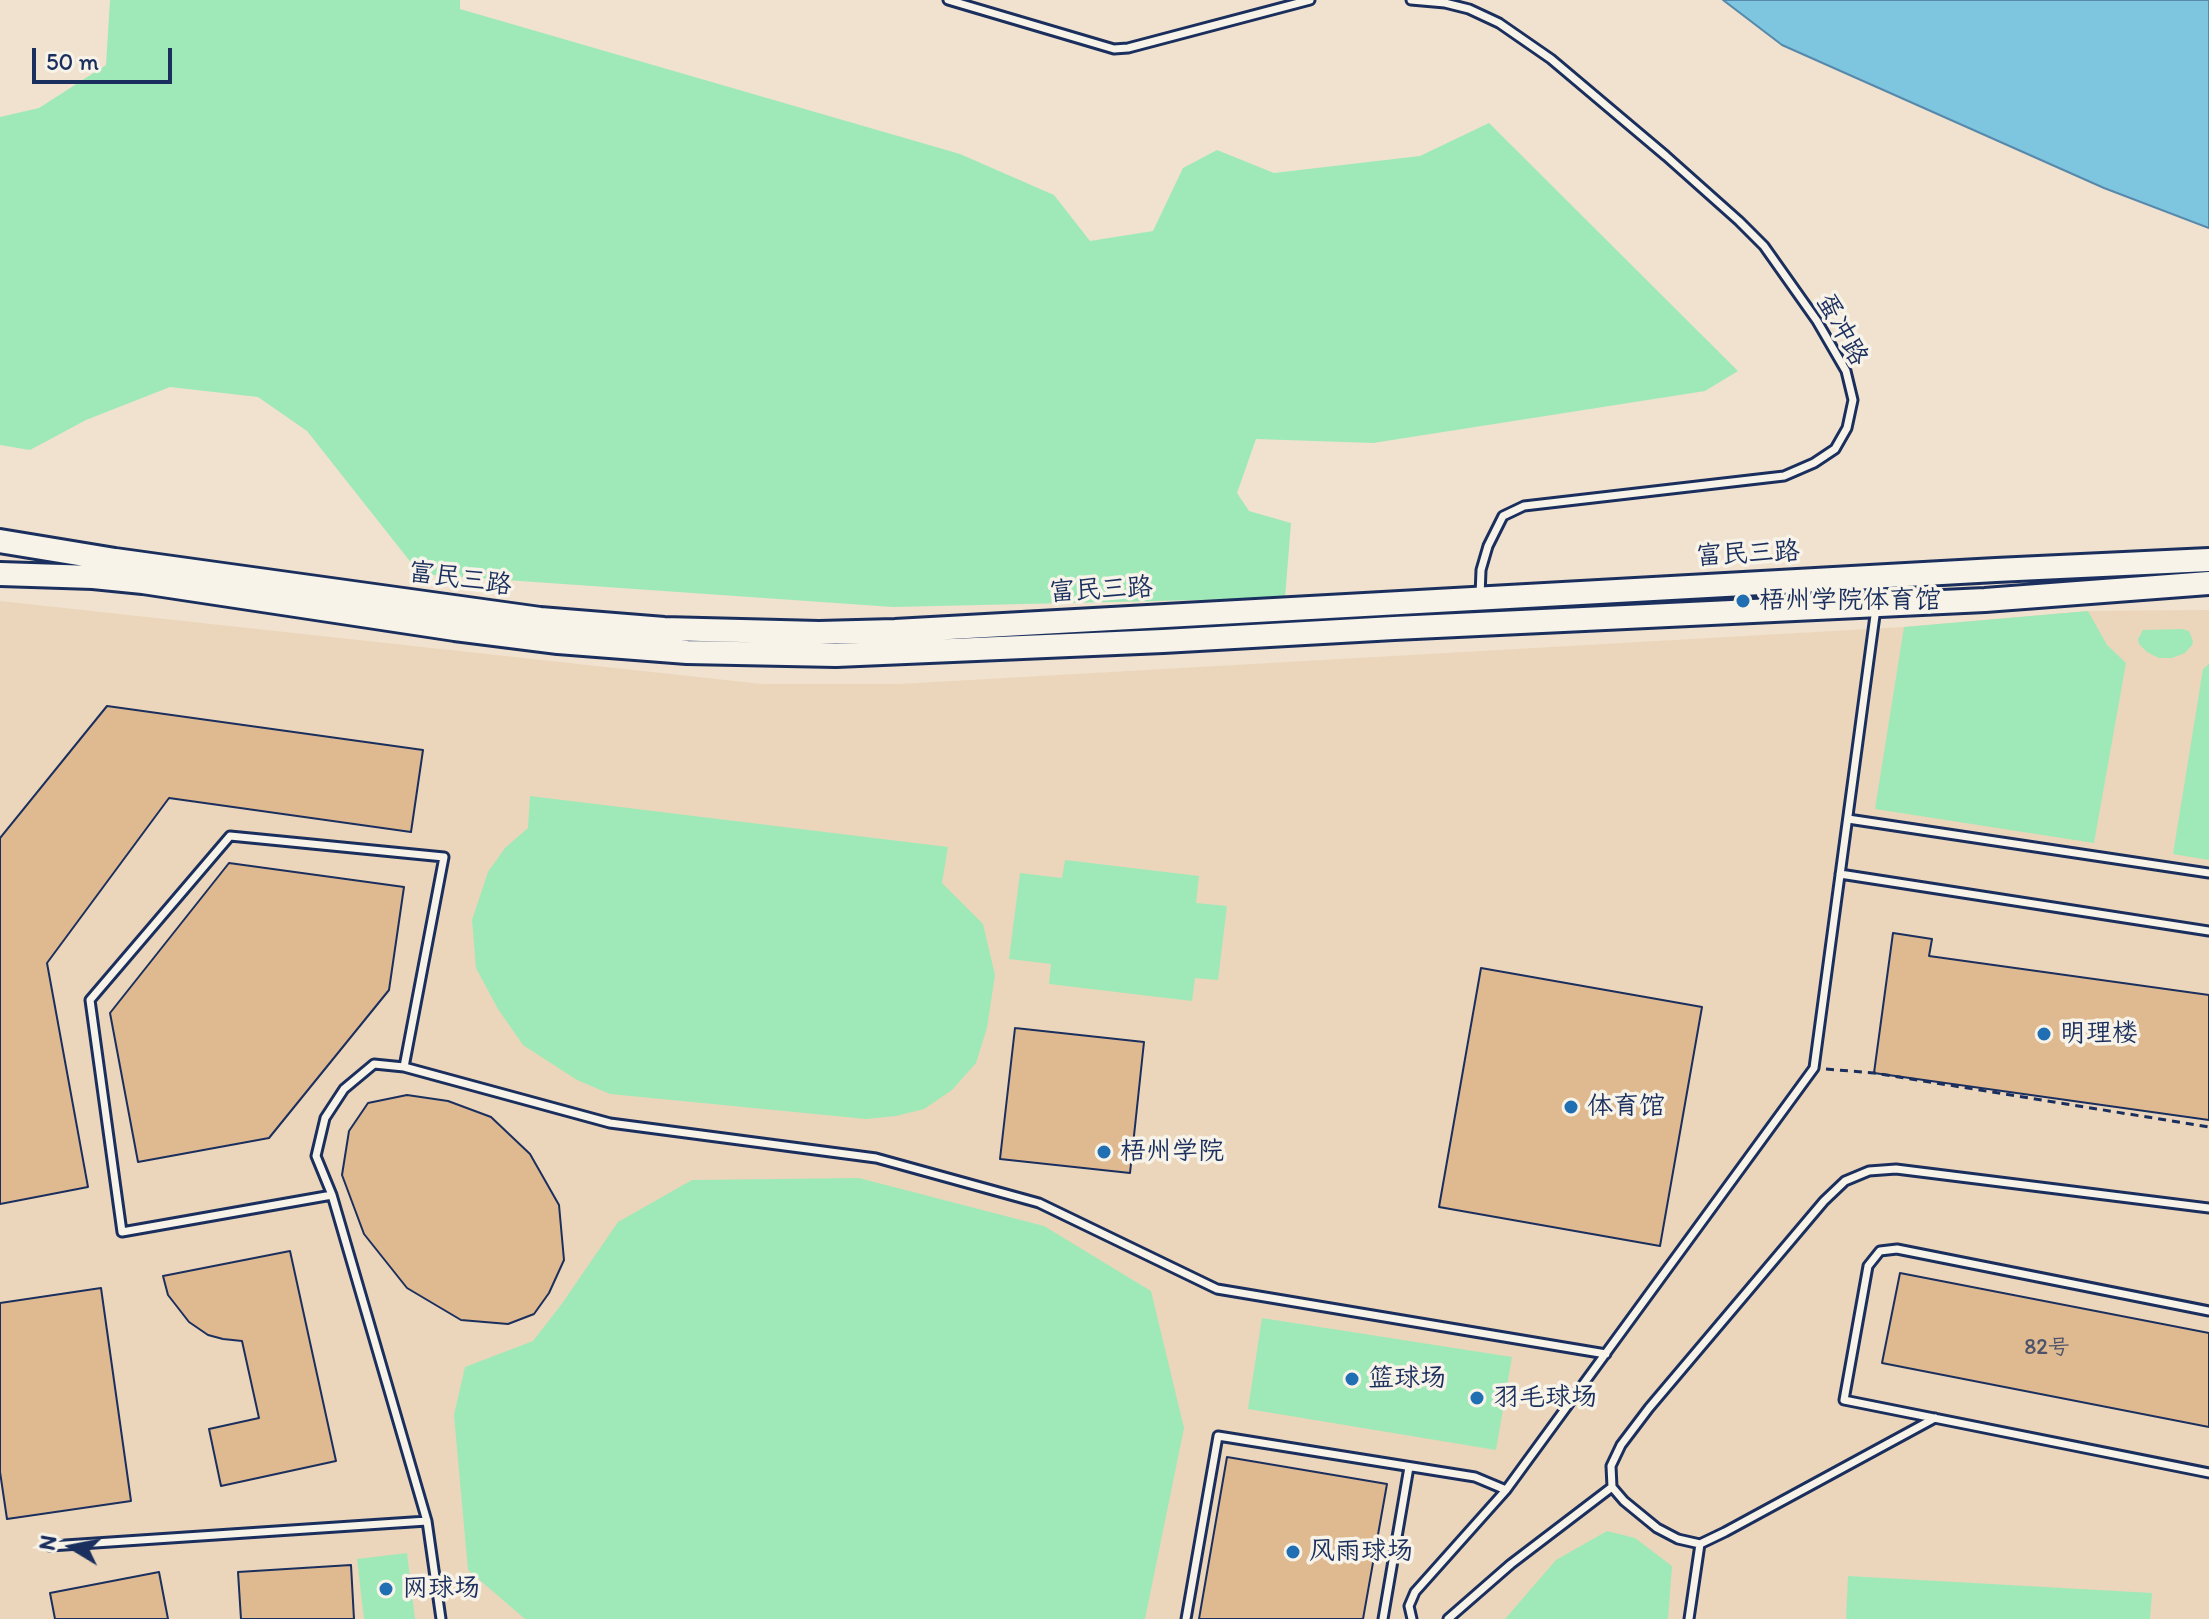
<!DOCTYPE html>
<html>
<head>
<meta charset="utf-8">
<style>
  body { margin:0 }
  #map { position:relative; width:2209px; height:1619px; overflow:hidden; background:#f0e2ce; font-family:Itim,sans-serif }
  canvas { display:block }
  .north { position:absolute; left:32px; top:1507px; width:80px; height:80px; -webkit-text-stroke:6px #f7f3e8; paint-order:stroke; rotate:280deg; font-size:22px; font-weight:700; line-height:32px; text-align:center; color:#1b2f5e }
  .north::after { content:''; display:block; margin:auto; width:28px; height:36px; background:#1b2f5e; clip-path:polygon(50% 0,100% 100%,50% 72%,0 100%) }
  .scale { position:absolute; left:32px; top:48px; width:140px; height:36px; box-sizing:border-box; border:4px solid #1b2f5e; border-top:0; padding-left:10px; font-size:24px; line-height:28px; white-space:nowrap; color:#1b2f5e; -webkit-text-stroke:6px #f7f3e8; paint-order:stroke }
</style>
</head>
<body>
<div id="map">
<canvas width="2209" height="1619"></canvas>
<div class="north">N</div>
<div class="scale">50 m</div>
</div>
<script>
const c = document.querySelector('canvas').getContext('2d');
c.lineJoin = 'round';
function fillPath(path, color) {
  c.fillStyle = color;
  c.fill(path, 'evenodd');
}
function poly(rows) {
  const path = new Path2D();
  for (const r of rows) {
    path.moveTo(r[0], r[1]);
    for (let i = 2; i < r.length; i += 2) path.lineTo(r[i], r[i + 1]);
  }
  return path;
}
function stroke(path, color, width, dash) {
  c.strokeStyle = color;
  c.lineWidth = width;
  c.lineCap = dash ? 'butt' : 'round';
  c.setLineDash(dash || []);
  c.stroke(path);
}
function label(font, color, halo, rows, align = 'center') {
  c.font = font + ' Itim,"LXGW WenKai TC",sans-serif';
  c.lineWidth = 7;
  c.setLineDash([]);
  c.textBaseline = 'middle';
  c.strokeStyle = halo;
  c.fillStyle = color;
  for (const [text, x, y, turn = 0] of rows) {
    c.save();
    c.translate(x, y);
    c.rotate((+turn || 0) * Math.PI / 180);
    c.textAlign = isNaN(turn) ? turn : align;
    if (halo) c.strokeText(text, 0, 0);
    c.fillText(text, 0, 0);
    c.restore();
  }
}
const built = poly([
  [0,601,762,684,900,684,1904,627,2088,611,2209,610,2209,1619,0,1619]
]);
const green = poly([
  [110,0,460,0,460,9,960,154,1054,195,1090,241,1153,231,1183,168,1217,150,1274,173,1420,156,1489,123,1738,371,1705,391,1373,443,1256,439,1237,493,1249,511,1291,523,1285,598,893,607,420,574,307,431,258,397,170,387,86,420,30,450,0,445,0,117,39,108,106,65],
  [2088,611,2107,645,2126,663,2094,843,1875,809,1904,627],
  [2182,629,2189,631,2193,641,2192,645,2185,653,2172,658,2159,658,2147,652,2139,644,2138,639,2143,630],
  [2209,664,2209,860,2173,854,2203,669],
  [530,796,948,847,942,883,983,924,995,975,987,1028,976,1063,952,1090,924,1109,896,1116,866,1119,610,1094,577,1080,523,1045,498,1009,476,968,472,920,488,872,505,848,528,828],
  [1065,860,1199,876,1196,903,1227,906,1218,980,1195,978,1192,1001,1049,984,1051,964,1009,959,1020,873,1062,878],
  [859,1178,1044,1226,1151,1291,1184,1428,1145,1619,525,1619,468,1570,454,1415,465,1367,533,1341,561,1305,618,1222,692,1180],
  [1262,1318,1512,1357,1496,1450,1248,1409],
  [1607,1531,1635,1538,1672,1566,1668,1619,1505,1619,1556,1560],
  [407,1553,415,1619,364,1619,357,1559],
  [1848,1576,2152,1593,2150,1619,1846,1619]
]);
const water = poly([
  [1723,0,2209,0,2209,228,2104,188,1782,45,1723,0]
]);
const building = poly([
  [107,706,423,750,411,832,169,798,47,963,88,1187,0,1204,0,838,107,706],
  [229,863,404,887,389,990,269,1138,138,1162,110,1013,229,863],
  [1893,933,1932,939,1929,956,2209,995,2209,1120,1874,1073,1893,933],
  [1481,968,1702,1007,1660,1246,1439,1207,1481,968],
  [1015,1028,1144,1042,1130,1173,1000,1159,1015,1028],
  [407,1095,448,1101,491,1117,530,1154,559,1205,564,1260,549,1293,534,1314,508,1324,461,1320,407,1288,364,1234,342,1175,349,1131,368,1103,407,1095],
  [290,1251,336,1461,221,1486,209,1429,259,1418,242,1341,223,1339,208,1335,189,1322,168,1295,163,1276,290,1251],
  [1900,1273,2209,1333,2209,1427,1882,1363,1900,1273],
  [101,1288,131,1501,7,1519,0,1472,0,1303,101,1288],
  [1227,1457,1387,1484,1363,1619,1199,1619,1227,1457],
  [351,1565,354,1619,241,1619,238,1572,351,1565],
  [159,1572,168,1619,55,1619,50,1593,159,1572]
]);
const path = poly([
  [1826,1069,1874,1073,2209,1127]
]);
const service = poly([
  [948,0,1114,49,1128,48,1310,0],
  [1411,0,1445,3,1469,9,1499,23,1551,59,1666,156,1739,221,1764,246,1817,321,1846,371,1853,400,1847,428,1835,449,1814,463,1784,476,1524,506,1503,516,1488,546,1481,570,1480,596],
  [1848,819,2209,873],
  [1840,874,2209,931],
  [332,1195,122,1232,90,1000,230,836,444,857,404,1067],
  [2209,1311,1897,1249,1880,1251,1868,1266,1844,1400,2209,1473],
  [1935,1418,1725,1532,1700,1544,1678,1539,1657,1528,1624,1501,1612,1487,1611,1466,1621,1445,1649,1408,1824,1201,1845,1181,1869,1171,1896,1169,2209,1208],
  [50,1546,427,1521],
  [441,1619,427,1521,332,1195,316,1156,325,1118,344,1089,374,1064,404,1067,610,1123,876,1158,1039,1203,1217,1289,1606,1354],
  [1186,1619,1218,1436,1475,1477,1506,1490],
  [1383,1619,1409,1467],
  [1412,1619,1409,1606,1415,1592,1506,1490,1814,1068,1876,608],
  [1448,1619,1511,1564,1612,1487],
  [1689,1619,1700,1544]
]);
const secondary = poly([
  [0,541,115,560,540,619,664,629,819,633,895,631,1996,570,2209,560],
  [0,574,93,577,143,582,455,629,558,642,687,652,836,655,1163,641,1394,628,1985,600,2209,583]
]);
const markers = [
  [1743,601,8,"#1f6fb2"],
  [2044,1034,8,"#1f6fb2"],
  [1571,1107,8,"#1f6fb2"],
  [1104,1152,8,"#1f6fb2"],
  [1352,1379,8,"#1f6fb2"],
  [1477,1398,8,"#1f6fb2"],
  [1293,1552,8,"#1f6fb2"],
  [386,1589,8,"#1f6fb2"]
];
const numberNames = [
  ["82号",2047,1348]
];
const streetNames = [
  ["蛋冲路",1841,330,61],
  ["富民三路",1748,555,-3],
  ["富民三路",460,580,8],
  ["富民三路",1101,591,-3]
];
const poiNames = [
  ["梧州学院体育馆",1759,601],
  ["明理楼",2060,1034],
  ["体育馆",1587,1107],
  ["梧州学院",1120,1152],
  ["篮球场",1368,1379],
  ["羽毛球场",1493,1398],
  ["风雨球场",1309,1552],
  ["网球场",402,1589]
];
fillPath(built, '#ebd6bb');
fillPath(green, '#9fe9b8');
fillPath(water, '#7ec5df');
stroke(water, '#5689ab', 2);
fillPath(building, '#dfb990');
stroke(building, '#1b2f5e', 2);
stroke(service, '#1b2f5e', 13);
stroke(secondary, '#1b2f5e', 28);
stroke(path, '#1b2f5e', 3, [8, 6]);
stroke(service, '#f7f3e8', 7);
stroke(secondary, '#f7f3e8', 22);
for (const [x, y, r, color] of markers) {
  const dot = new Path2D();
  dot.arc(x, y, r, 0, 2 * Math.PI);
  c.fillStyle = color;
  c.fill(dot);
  stroke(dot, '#f7f3e8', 3);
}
label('22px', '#4c526a', null, numberNames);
label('26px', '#1b2f5e', '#f7f3e8', streetNames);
label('26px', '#1b2f5e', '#f7f3e8', poiNames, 'left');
</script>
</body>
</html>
